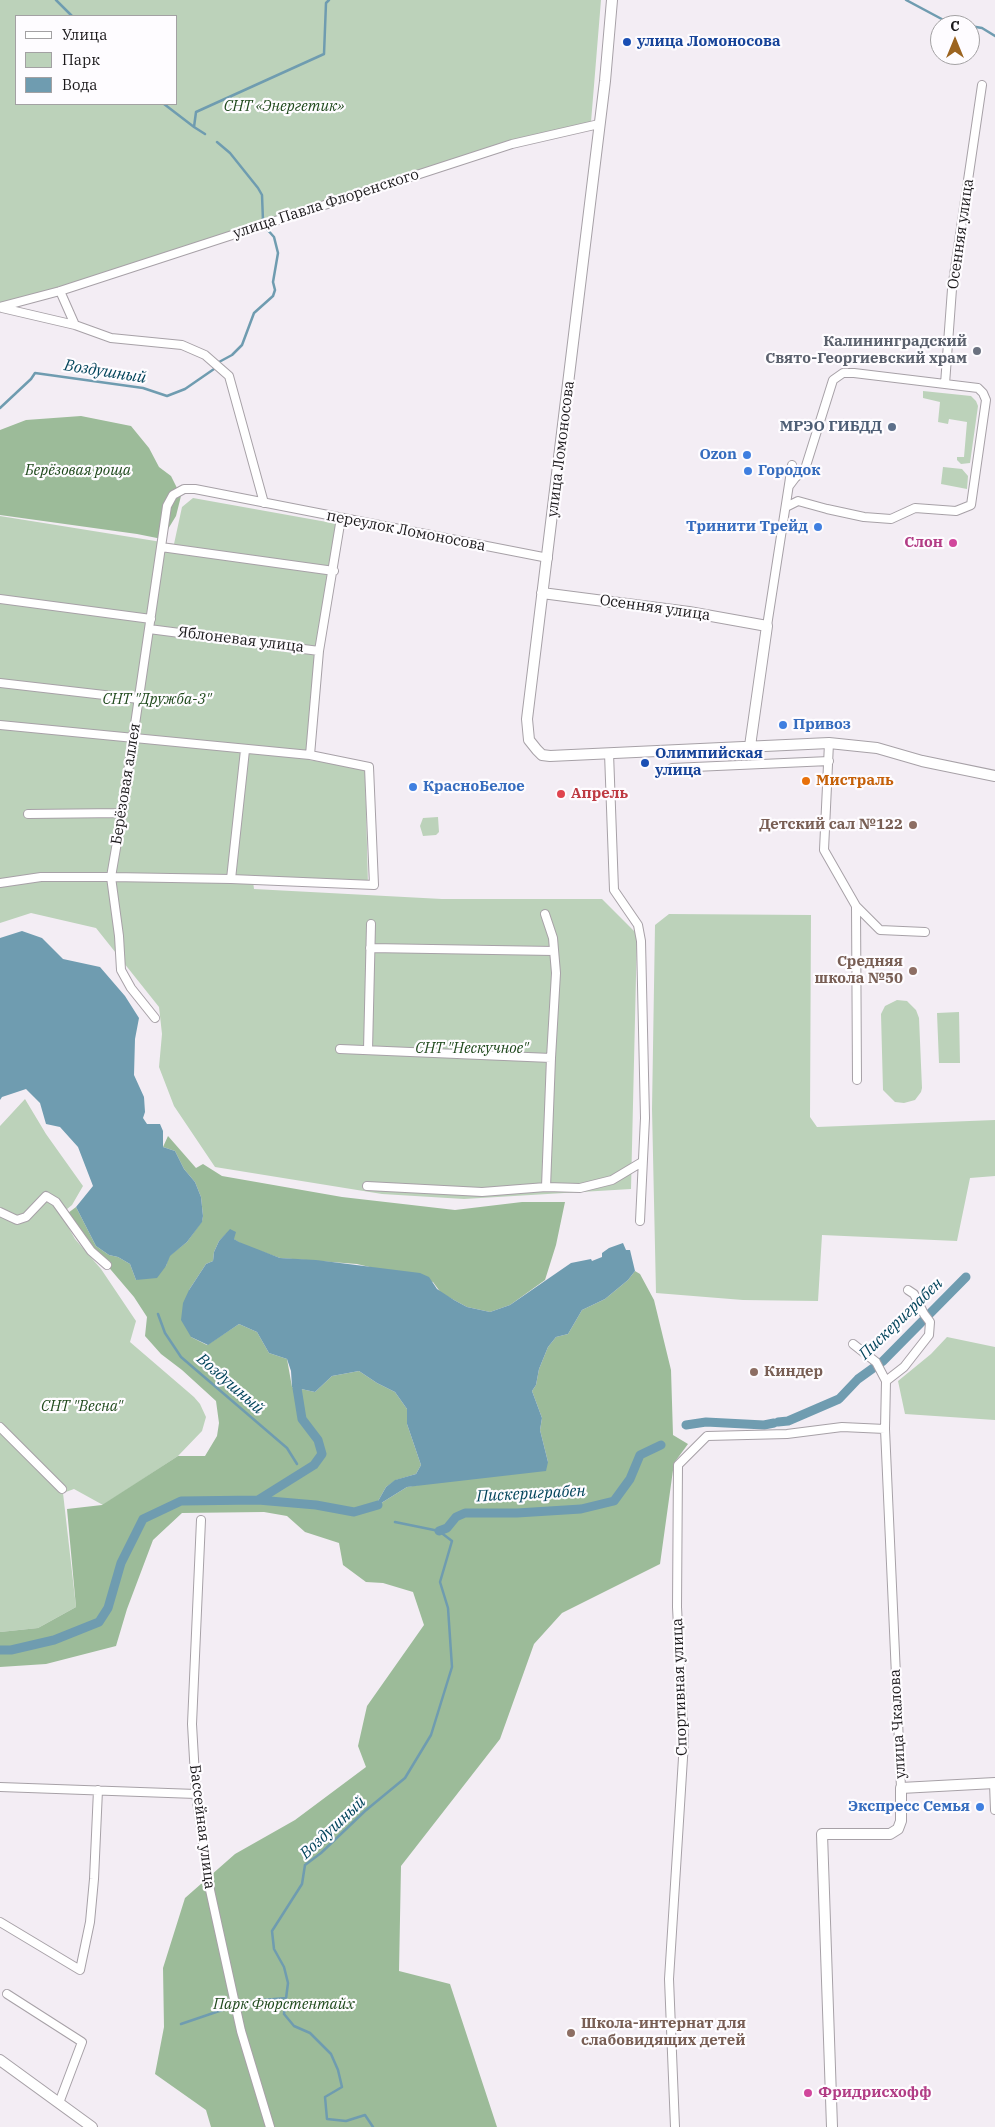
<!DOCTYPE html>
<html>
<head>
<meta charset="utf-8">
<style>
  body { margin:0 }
  #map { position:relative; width:995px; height:2127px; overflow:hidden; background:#f3edf4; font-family:"IBM Plex Serif",serif }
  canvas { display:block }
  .legend { position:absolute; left:15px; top:15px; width:162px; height:90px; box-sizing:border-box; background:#fefcff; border:1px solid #a3a1a3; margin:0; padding:6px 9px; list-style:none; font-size:15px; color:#1a181a }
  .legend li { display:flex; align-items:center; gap:10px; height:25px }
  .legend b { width:25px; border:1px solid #a3a1a3 }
  .north { position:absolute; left:930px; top:15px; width:50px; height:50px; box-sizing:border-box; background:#fefcff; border:1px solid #a3a1a3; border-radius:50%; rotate:0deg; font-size:14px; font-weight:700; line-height:20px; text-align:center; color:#1a181a }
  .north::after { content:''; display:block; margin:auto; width:18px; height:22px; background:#9c6420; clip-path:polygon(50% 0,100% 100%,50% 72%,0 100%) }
</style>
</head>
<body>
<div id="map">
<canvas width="995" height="2127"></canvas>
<ul class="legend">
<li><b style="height:6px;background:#fff"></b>Улица</li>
<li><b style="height:14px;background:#bcd2ba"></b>Парк</li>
<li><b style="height:14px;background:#6f9cb0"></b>Вода</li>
</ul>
<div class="north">С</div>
</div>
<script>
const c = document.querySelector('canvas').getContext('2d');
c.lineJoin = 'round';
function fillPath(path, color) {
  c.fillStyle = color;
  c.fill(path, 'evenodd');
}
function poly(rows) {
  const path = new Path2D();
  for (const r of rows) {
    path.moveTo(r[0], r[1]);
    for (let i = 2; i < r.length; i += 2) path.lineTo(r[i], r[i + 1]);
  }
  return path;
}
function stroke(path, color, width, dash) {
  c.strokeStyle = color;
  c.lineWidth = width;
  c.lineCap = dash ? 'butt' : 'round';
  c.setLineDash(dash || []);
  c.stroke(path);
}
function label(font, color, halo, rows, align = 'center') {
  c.font = font + ' "IBM Plex Serif",serif';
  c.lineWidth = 4.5;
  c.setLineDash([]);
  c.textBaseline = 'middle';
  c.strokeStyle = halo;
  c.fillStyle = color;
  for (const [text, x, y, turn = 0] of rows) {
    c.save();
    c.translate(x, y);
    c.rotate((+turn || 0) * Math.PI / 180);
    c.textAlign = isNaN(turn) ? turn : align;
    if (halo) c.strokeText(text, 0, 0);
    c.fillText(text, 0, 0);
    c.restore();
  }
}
const green = poly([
  [0,0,601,0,591,122,92,281,0,304],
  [16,16,176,16,176,104,16,104],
  [923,391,971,396,976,401,978,406,970,463,961,464,957,460,957,457,964,457,967,422,949,419,948,424,938,422,940,402,923,398],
  [943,467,962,469,968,476,967,489,941,484],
  [193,498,338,524,309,760,365,768,368,885,253,881,254,889,442,899,602,899,637,934,631,1189,464,1199,382,1194,215,1167,174,1106,159,1067,162,1034,159,1007,96,928,31,913,0,923,0,516,174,544,182,507],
  [438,817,439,832,436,835,423,836,420,826,423,818],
  [669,914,811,915,810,1117,817,1127,995,1120,995,1176,970,1178,957,1241,822,1235,818,1301,743,1300,656,1293,652,1109,655,925],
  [897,1000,907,1001,916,1010,919,1018,922,1088,921,1092,915,1100,904,1103,895,1102,883,1090,881,1014,885,1006],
  [959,1012,960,1063,939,1063,937,1013],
  [25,1099,46,1134,83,1186,72,1205,61,1214,75,1239,101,1269,136,1321,130,1342,194,1397,200,1404,206,1417,202,1431,178,1456,103,1505,74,1489,63,1493,76,1607,38,1628,0,1632,0,1126],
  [947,1337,995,1347,995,1420,905,1414,898,1381,931,1354]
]);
const forest = poly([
  [81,416,131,426,149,448,159,467,171,476,181,496,176,516,162,539,137,534,0,515,0,430,26,420],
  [168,1136,196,1168,203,1164,222,1176,342,1197,455,1210,522,1202,565,1202,556,1245,545,1280,510,1305,490,1312,467,1307,441,1293,433,1282,357,1264,280,1258,243,1245,226,1234,219,1241,214,1252,213,1261,206,1264,189,1290,191,1337,207,1345,239,1324,257,1332,269,1353,287,1359,292,1387,315,1392,332,1376,359,1371,377,1383,395,1392,407,1409,407,1424,421,1465,416,1474,396,1480,386,1487,377,1503,378,1505,407,1487,548,1462,540,1430,542,1418,532,1391,536,1385,539,1369,548,1347,556,1337,568,1334,582,1310,605,1299,628,1280,635,1271,640,1274,654,1300,671,1370,673,1435,688,1444,674,1463,660,1564,562,1613,534,1644,500,1739,401,1866,399,1971,450,1984,497,2127,211,2127,206,2110,155,2074,164,2027,163,1968,185,1898,235,1854,295,1820,366,1767,358,1746,367,1706,424,1625,413,1592,383,1583,366,1582,343,1565,339,1543,305,1532,287,1516,264,1512,182,1513,153,1540,127,1609,116,1646,46,1664,0,1667,0,1632,38,1628,76,1607,67,1509,102,1505,178,1456,205,1456,217,1436,219,1423,216,1401,182,1370,161,1354,145,1336,147,1317,134,1297,94,1250,68,1213,76,1207,96,1246,109,1255,118,1257,130,1264,136,1280,166,1266,169,1256,187,1242,202,1221,203,1216,201,1197,195,1182,184,1169,175,1151,163,1147]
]);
const water = poly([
  [22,931,42,938,63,959,100,967,125,996,139,1018,135,1039,134,1075,144,1097,145,1112,143,1118,147,1124,160,1124,163,1131,163,1147,175,1151,184,1169,195,1182,201,1197,203,1216,202,1222,187,1242,170,1256,166,1266,157,1278,136,1280,130,1264,118,1257,109,1255,96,1246,76,1207,93,1186,78,1147,60,1127,46,1124,40,1103,26,1089,2,1097,0,1100,0,938],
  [230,1229,236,1232,234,1239,239,1242,280,1258,316,1260,420,1273,429,1277,437,1289,454,1300,467,1307,490,1312,510,1305,571,1263,591,1259,592,1261,602,1257,602,1253,609,1248,623,1243,626,1250,630,1250,635,1271,628,1280,605,1299,582,1310,568,1334,556,1337,548,1347,539,1369,536,1385,532,1391,542,1418,540,1430,548,1462,546,1471,407,1487,378,1505,377,1503,386,1487,395,1480,416,1474,421,1465,407,1424,407,1409,395,1392,377,1383,359,1371,332,1376,315,1392,292,1387,291,1371,287,1359,269,1353,257,1332,239,1324,208,1345,191,1337,181,1320,183,1303,189,1290,206,1264,213,1261,214,1252,219,1241]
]);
const stream = poly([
  [56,0,72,16],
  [906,0,951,24,963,25],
  [970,26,982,28,995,36],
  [164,104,194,127],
  [205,134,194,127,196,112,324,54,326,3,329,0],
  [217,142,230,153,258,188,262,195,263,221],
  [219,362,232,355,242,345,254,313,273,296,275,290,273,282,278,253,274,237,265,227],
  [0,408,31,379,35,373,143,388,167,396,185,389,214,369],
  [158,1314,165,1333,181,1357,287,1448,297,1464],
  [241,2005,263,2000,286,1998],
  [181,2024,228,2008],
  [373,2127,365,2115,346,2121,327,2119,325,2097,342,2087,338,2070,331,2054,310,2033,294,2026,284,2014,288,1983,284,1967,274,1949,272,1931,302,1884,305,1865,321,1853,365,1811,405,1778,431,1735,452,1667,448,1608,440,1582,452,1541,439,1531,395,1522]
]);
const canal = poly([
  [778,1422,788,1421,839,1399,858,1379,883,1361,966,1277],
  [686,1425,706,1422,764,1425,774,1423],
  [258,1500,314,1465,322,1454,318,1440,302,1419,297,1388],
  [439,1531,447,1528,456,1517,465,1513,517,1513,581,1509,614,1501,630,1479,640,1455,661,1445],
  [0,1650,11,1650,54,1640,99,1622,108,1608,121,1563,143,1519,181,1501,258,1500,316,1505,354,1512,378,1505]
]);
const street = poly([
  [60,291,75,325],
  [0,307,60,291,512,144,599,124],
  [2,308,75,325,111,338,182,345,205,355,229,376,264,503],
  [945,384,952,289,982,85],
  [786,507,798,501,827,509,864,517,891,519,915,508,956,511,971,505,986,400,983,393,978,388,854,373,843,373,833,380,805,469,795,478,789,486],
  [161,547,334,571],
  [0,599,151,619],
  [767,626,792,465],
  [149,629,319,651,341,518],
  [0,683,139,699],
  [0,725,310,755,319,651],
  [829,743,824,850,856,906,857,1080],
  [609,753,614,890,638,925,641,941,645,1118,640,1221],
  [310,755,369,767,374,885,231,879,111,877,122,813,167,506,173,495,184,489,195,489,548,558],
  [672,768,829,761],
  [28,814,122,813],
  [231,879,245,750],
  [0,883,41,877,111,877,119,936,121,970,131,988,155,1018],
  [856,906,880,930,925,932],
  [370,948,554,951],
  [340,1049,551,1058],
  [368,1050,371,924],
  [367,1186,482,1192,546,1187,551,1058,556,973,553,938,545,914],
  [546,1187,580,1188,612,1180,642,1162],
  [0,1212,17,1220,26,1217,46,1196,56,1202,91,1251,107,1265],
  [853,1344,876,1362,886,1381,885,1429,901,1788],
  [886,1381,904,1367,929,1335,930,1322,924,1314,914,1294,908,1290],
  [0,1427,62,1489],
  [201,1520,192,1724,196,1794,210,1890,241,2031,270,2127],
  [994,1783,995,1810],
  [0,1787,196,1794],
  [0,1922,80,1970,90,1922,94,1879,98,1790],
  [7,1994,82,2042,59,2103],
  [675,2127,669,1979,684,1742,677,1607,678,1465,707,1436,787,1434,842,1427,885,1429]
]);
const secondary = poly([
  [612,0,605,81,527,719,529,740,537,750,542,755,550,756,829,743,877,748,922,761,995,776],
  [542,593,689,612,767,626,750,746],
  [0,2060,92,2127],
  [832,2127,822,1834,890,1834,898,1829,901,1821,901,1788,995,1783]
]);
const markers = [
  [627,42,5,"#1a4fb4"],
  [977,351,5,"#6b7280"],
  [892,427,5,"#5c6f8a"],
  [747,455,5,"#3f7fe0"],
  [748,471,5,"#3f7fe0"],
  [818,527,5,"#3f7fe0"],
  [953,543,5,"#d1479c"],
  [783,725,5,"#3f7fe0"],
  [645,763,5,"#1a4fb4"],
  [806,781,5,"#e8710a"],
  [413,787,5,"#3f7fe0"],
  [561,794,5,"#e0444e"],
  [913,825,5,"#8d6e63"],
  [913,971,5,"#8d6e63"],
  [754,1372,5,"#8d6e63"],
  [980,1807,5,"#3f7fe0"],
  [571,2033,5,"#8d6e63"],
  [808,2093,5,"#d1479c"]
];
const transitNames = [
  ["улица Ломоносова",637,42],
  ["Олимпийская",655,754],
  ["улица",655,771]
];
const parkNames = [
  ["СНТ «Энергетик»",284,107],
  ["Берёзовая роща",78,471],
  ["СНТ \"Дружба-3\"",157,700],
  ["СНТ \"Нескучное\"",472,1049],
  ["СНТ \"Весна\"",82,1407],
  ["Парк Фюрстентайх",284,2005]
];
const streetNames = [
  ["улица Павла Флоренского",326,204,-18],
  ["Осенняя улица",961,234,-82],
  ["улица Ломоносова",561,449,-83],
  ["переулок Ломоносова",406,531,11],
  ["Осенняя улица",655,608,8],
  ["Яблоневая улица",241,640,7],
  ["Берёзовая аллея",126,784,-81],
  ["Спортивная улица",680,1687,-92],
  ["улица Чкалова",898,1724,-93],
  ["Бассейная улица",202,1827,83]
];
const worshipNames = [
  ["Калининградский",967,342],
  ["Свято-Георгиевский храм",967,359]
];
const serviceNames = [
  ["МРЭО ГИБДД",882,427]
];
const shopNames = [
  ["Ozon",737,455],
  ["Городок",758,471,"left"],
  ["Тринити Трейд",808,527],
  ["Привоз",793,725,"left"],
  ["КрасноБелое",423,787,"left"],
  ["Экспресс Семья",970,1807]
];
const hotelNames = [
  ["Слон",943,543],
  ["Фридрисхофф",818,2093,"left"]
];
const foodNames = [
  ["Мистраль",816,781]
];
const healthNames = [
  ["Апрель",571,794]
];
const educationNames = [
  ["Детский сал №122",903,825],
  ["Средняя",903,962],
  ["школа №50",903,979],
  ["Киндер",764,1372,"left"],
  ["Школа-интернат для",581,2024,"left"],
  ["слабовидящих детей",581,2041,"left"]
];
const waterNames = [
  ["Воздушный",105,372,9],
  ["Пискериграбен",901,1319,-44],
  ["Воздушный",230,1384,41],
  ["Пискериграбен",531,1494,-3],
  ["Воздушный",333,1828,-43]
];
fillPath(green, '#bcd2ba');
fillPath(forest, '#9cbb99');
fillPath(water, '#6f9cb0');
stroke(stream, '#6f9cb0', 2.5);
stroke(canal, '#6f9cb0', 9);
stroke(street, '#a7a1a7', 10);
stroke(secondary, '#a7a1a7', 12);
stroke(street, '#fff', 8);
stroke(secondary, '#fff', 10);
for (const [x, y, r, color] of markers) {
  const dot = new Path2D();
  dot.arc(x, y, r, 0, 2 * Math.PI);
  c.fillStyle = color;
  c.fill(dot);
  stroke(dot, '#fefcff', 2);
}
label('bold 15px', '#164399', '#fefcff', transitNames, 'left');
label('italic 15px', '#1f491c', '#fefcff', parkNames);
label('15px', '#1a181a', '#fefcff', streetNames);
label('bold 15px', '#5b616d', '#fefcff', worshipNames, 'right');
label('bold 15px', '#4e5e75', '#fefcff', serviceNames, 'right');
label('bold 15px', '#366cbe', '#fefcff', shopNames, 'right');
label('bold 15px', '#b23c85', '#fefcff', hotelNames, 'right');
label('bold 15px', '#c56008', '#fefcff', foodNames, 'left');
label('bold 15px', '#be3a42', '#fefcff', healthNames, 'left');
label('bold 15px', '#785e54', '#fefcff', educationNames, 'right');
label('italic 16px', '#02445b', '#fefcff', waterNames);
</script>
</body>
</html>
